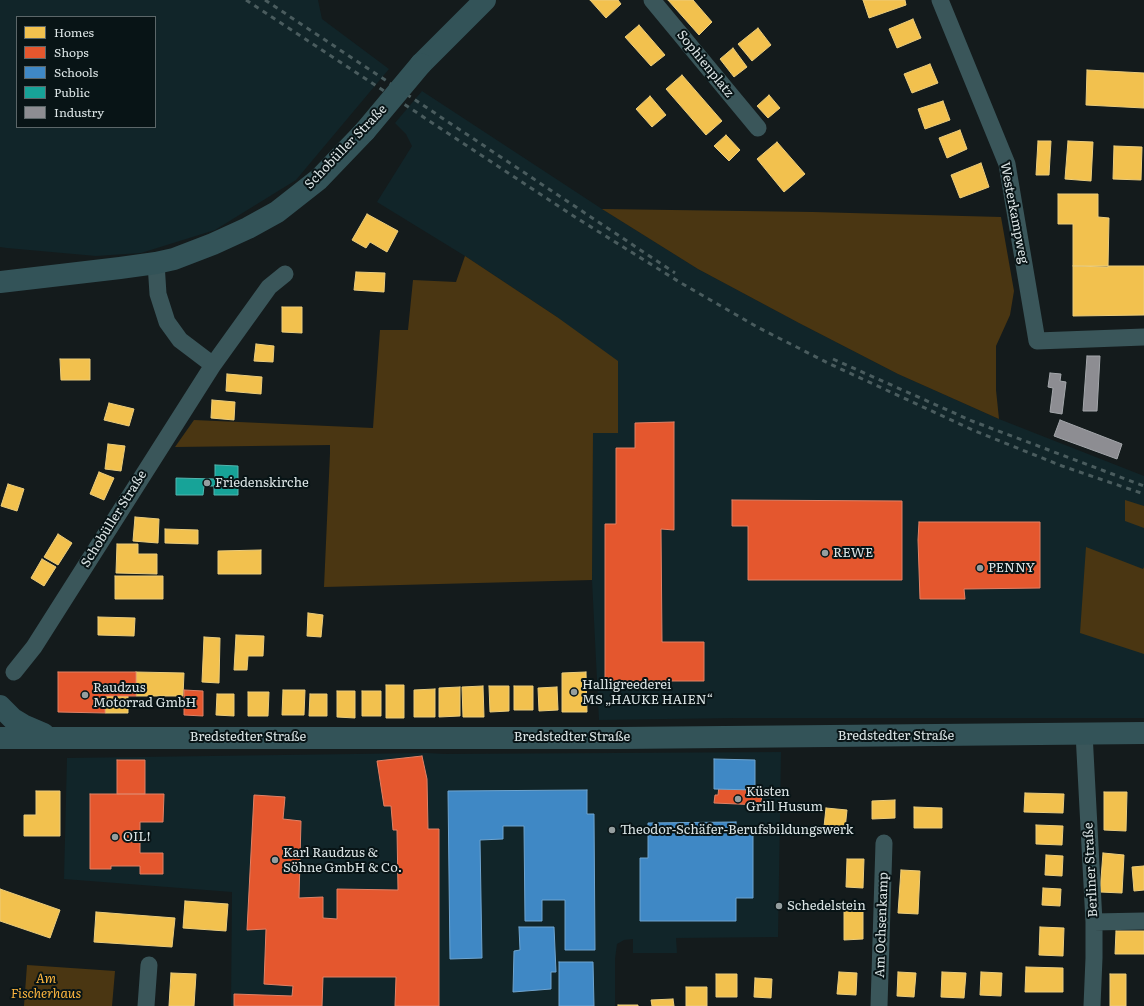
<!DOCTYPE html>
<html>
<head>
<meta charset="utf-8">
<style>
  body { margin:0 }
  #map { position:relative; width:1144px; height:1006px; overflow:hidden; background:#141b1c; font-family:Literata,serif }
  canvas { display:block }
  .legend { position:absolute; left:16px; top:16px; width:140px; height:112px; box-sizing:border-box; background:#081416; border:1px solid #5c6769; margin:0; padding:5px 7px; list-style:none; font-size:12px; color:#dbe4e5 }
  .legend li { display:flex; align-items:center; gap:8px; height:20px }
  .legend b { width:20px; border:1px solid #5c6769 }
</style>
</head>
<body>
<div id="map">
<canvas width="1144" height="1006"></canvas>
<ul class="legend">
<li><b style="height:11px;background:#f2c14e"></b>Homes</li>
<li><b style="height:11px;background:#e4572e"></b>Shops</li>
<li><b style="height:11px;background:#3f88c5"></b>Schools</li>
<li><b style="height:11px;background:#17a398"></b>Public</li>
<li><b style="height:11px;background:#8d8d92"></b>Industry</li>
</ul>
</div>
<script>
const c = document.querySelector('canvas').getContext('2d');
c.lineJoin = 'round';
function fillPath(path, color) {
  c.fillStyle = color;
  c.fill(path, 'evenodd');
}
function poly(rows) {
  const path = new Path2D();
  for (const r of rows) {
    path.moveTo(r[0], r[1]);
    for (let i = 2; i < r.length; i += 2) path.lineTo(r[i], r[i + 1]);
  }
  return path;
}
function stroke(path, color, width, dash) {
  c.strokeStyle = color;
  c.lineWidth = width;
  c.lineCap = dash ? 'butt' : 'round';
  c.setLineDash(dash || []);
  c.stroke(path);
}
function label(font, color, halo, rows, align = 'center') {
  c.font = font + ' Literata,serif';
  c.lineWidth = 4;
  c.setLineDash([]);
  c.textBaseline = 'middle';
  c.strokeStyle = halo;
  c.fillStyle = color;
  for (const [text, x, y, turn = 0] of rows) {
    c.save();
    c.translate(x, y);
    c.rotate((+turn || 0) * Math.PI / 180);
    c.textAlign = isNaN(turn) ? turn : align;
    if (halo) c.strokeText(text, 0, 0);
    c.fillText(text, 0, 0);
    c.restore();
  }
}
const built = poly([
  [0,0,318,0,322,19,389,69,296,180,215,230,141,253,96,256,7,248,0,247],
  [17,17,155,17,155,127,17,127],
  [422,91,602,209,698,269,799,323,898,374,999,419,1144,476,1144,718,734,718,599,720,592,580,593,432,618,433,557,317,465,256,377,202,412,146,406,134,395,123],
  [781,752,778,937,676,938,677,953,633,953,633,939,624,940,617,944,615,959,615,1006,231,1006,232,892,64,879,67,758,426,753,445,754]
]);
const green = poly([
  [602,209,813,212,1001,217,1014,291,1010,315,996,346,996,390,999,419,898,374,799,323,698,269],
  [465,256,557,317,618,361,618,433,593,433,592,580,324,587,330,453,330,445,175,447,194,420,373,428,380,330,408,330,413,280,456,282],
  [1125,500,1144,506,1144,528,1125,521],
  [1086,547,1143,569,1144,567,1144,654,1080,633],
  [27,965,115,971,112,1006,24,1006]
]);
const homes = poly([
  [590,0,618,0,621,4,606,18,590,0],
  [668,0,693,0,712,22,699,35,668,0],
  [863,0,905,0,906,5,869,18,863,0],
  [913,19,921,38,897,48,889,29,913,19],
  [639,25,665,55,651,66,625,37,639,25],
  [758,28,771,45,752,61,738,44,758,28],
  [733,48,747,67,734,77,720,59,733,48],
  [930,64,938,83,912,93,904,74,930,64],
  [1087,70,1144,73,1144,108,1086,105,1087,70],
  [682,75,722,121,706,135,666,89,682,75],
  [769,95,780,108,768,118,757,106,769,95],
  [650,96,666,115,652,127,636,109,650,96],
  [943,101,950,120,925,129,918,109,943,101],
  [960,130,967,149,947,158,939,138,960,130],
  [726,135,740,150,729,161,714,146,726,135],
  [1038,141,1051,141,1049,175,1036,175,1038,141],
  [1068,141,1093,142,1091,181,1065,179,1068,141],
  [777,142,805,174,784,192,757,159,777,142],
  [1114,146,1142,147,1141,180,1113,179,1114,146],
  [981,163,989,187,960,198,951,175,981,163],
  [1058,194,1098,194,1098,217,1109,218,1108,267,1073,266,1073,224,1058,224,1058,194],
  [367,214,398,231,387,252,370,242,366,248,352,240,367,214],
  [1073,266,1144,266,1144,315,1073,316,1073,266],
  [356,272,385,273,384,292,354,290,356,272],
  [282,307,302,307,302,333,282,332,282,307],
  [256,344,274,346,273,362,254,361,256,344],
  [60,359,90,359,90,380,61,380,60,359],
  [227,374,262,377,261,394,226,391,227,374],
  [212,400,235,402,234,420,211,418,212,400],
  [109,403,134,409,129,426,104,420,109,403],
  [108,444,125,446,121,471,105,469,108,444],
  [99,472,114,478,104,500,90,494,99,472],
  [8,484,24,489,17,511,1,506,8,484],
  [135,517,159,519,158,543,133,541,135,517],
  [165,529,198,530,198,544,165,543,165,529],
  [58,534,72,543,58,565,44,557,58,534],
  [117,544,138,544,138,554,157,554,157,574,116,573,117,544],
  [261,550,261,574,218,574,218,551,261,550],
  [42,559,56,567,44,586,31,578,42,559],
  [115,576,163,576,163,599,115,599,115,576],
  [308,613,323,615,321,637,307,636,308,613],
  [98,617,135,618,134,636,98,635,98,617],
  [236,635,264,636,263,656,248,656,247,670,234,670,236,635],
  [204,637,220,638,219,683,202,682,204,637],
  [136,672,184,673,183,696,136,696,136,672],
  [586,672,587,712,562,712,562,673,586,672],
  [386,685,404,685,404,718,386,718,386,685],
  [483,686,484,717,463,717,462,687,483,686],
  [489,686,509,686,509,711,490,712,489,686],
  [514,686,533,686,533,710,514,710,514,686],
  [460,687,460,716,439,717,439,688,460,687],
  [557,687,558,710,539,711,538,688,557,687],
  [435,689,435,717,414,717,414,690,435,689],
  [283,690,305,690,304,715,282,715,283,690],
  [337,691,355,691,355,718,337,717,337,691],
  [362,691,381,691,381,716,362,716,362,691],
  [248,692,269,692,268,716,248,716,248,692],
  [217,694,234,694,234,716,216,715,217,694],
  [310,694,327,694,327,716,309,716,310,694],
  [105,696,128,696,128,713,105,713,105,696],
  [36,791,60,791,60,836,24,836,24,815,36,815,36,791],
  [1104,792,1127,792,1126,831,1104,830,1104,792],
  [1025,793,1064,794,1063,813,1024,812,1025,793],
  [895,800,895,818,872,819,872,801,895,800],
  [914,807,942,808,942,828,914,828,914,807],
  [826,808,847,810,845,829,824,827,826,808],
  [1036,825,1063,826,1062,845,1036,844,1036,825],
  [1103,853,1124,855,1122,893,1100,892,1103,853],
  [1046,855,1063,856,1062,876,1045,875,1046,855],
  [847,859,864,859,863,888,846,887,847,859],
  [1144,866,1144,890,1134,891,1132,867,1144,866],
  [901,870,920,871,918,914,898,913,901,870],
  [1043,888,1061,889,1060,906,1042,905,1043,888],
  [0,889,60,910,50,938,0,921,0,889],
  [185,901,228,904,226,931,183,928,185,901],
  [863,905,863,939,844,940,844,906,863,905],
  [96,912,175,918,172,947,94,942,96,912],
  [1040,927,1064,928,1063,956,1039,955,1040,927],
  [1116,931,1144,931,1144,954,1115,954,1116,931],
  [1026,967,1063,968,1063,992,1025,992,1026,967],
  [839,972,857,973,856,995,837,994,839,972],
  [898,972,916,973,914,997,897,996,898,972],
  [942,972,966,973,964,998,941,997,942,972],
  [981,972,1002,973,1001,996,980,995,981,972],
  [171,973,196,974,194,1006,169,1006,171,973],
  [716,974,737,974,737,997,716,997,716,974],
  [1110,974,1126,974,1126,1006,1110,1006,1110,974],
  [755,978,772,979,771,998,754,997,755,978],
  [686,987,707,987,707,1006,686,1006,686,987],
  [673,999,674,1006,652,1006,651,1000,673,999],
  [618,1005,638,1005,638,1006,618,1006,618,1005]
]);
const shops = poly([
  [674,422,674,530,661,529,662,642,704,642,704,681,605,681,605,524,616,524,616,448,635,448,635,423,674,422],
  [732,500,902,501,902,580,748,580,748,526,732,526,732,500],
  [919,522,1040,522,1040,588,964,589,965,599,920,599,918,540,919,522],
  [58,672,136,672,136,696,105,696,105,713,58,712,58,672],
  [184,690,203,691,203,716,184,715,184,690],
  [422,756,427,779,428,829,439,829,439,1006,395,1006,396,977,323,977,322,1006,234,1006,234,994,292,996,293,986,264,984,266,929,247,930,254,795,285,797,283,819,301,821,299,898,323,897,323,918,337,919,337,889,398,890,397,830,393,830,391,806,384,806,377,761,422,756],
  [117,760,145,760,145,794,117,794,117,760],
  [719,786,762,788,761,805,714,803,715,795,718,795,719,786],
  [90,794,164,794,163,822,140,822,140,853,163,853,163,874,140,874,140,866,111,866,111,869,90,869,90,794]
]);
const schools = poly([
  [714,759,755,760,755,790,714,789,714,759],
  [587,790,587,814,594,814,595,950,565,950,565,900,542,900,542,921,525,921,524,826,503,826,503,839,480,840,482,958,450,959,448,791,587,790],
  [736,822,736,833,753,833,753,898,736,898,736,921,640,921,640,858,648,858,648,823,736,822],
  [519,927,554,927,556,972,551,972,551,989,513,992,514,951,520,950,519,927],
  [559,962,593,962,594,1006,559,1006,559,962]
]);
const public = poly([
  [215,465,238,466,238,495,214,495,214,486,204,486,203,495,176,495,176,478,215,479,215,465]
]);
const industry = poly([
  [1087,356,1100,356,1097,411,1083,411,1087,356],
  [1050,373,1061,374,1060,381,1066,382,1062,414,1050,412,1053,388,1048,387,1050,373],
  [1060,420,1122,444,1117,459,1054,436,1060,420]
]);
const minor = poly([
  [652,0,758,128],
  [940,0,1007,164,1037,341,1144,337],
  [213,365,269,287,285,274],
  [14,672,34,647,213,365,180,340,167,322,158,294,156,263],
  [1084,733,1094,922,1094,958,1092,1006],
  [1094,922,1144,921],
  [146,1006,149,965],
  [879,1006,884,843]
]);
const secondary = poly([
  [421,64,485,0],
  [0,282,120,268,156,263,174,259,213,244,248,228,277,212,319,179,365,131],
  [0,706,13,719,23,725,44,734],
  [0,738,620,738,1144,733]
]);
const rail = poly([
  [246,0,575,217,681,283,759,328,830,364,975,431,1062,466,1144,494],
  [265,0,675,273],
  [833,359,972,421,1144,486]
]);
const secondaryBridge = poly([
  [365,131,421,64]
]);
const markers = [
  [207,483,4,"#959e9f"],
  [825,553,4,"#959e9f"],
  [980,568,4,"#959e9f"],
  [574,692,4,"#959e9f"],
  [85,695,4,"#959e9f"],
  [738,799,4,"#959e9f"],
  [612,830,4,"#959e9f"],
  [115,837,4,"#959e9f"],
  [275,860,4,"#959e9f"],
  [779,906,4,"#959e9f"]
];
const streetNames = [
  ["Sophienplatz",705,64,51],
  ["Schobüller Straße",346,147,-46],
  ["Westerkampweg",1014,213,79],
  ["Schobüller Straße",114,519,-58],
  ["Bredstedter Straße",896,736],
  ["Bredstedter Straße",248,737],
  ["Bredstedter Straße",572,737],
  ["Berliner Straße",1091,870,-93],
  ["Am Ochsenkamp",882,925,-88]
];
const poiNames = [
  ["Friedenskirche",215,483],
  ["REWE",833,553],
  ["PENNY",988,568],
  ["Halligreederei",582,685],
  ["MS „HAUKE HAIEN“",582,700],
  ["Raudzus",93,688],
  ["Motorrad GmbH",93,703],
  ["Küsten",746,792],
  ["Grill Husum",746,807],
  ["Theodor-Schäfer-Berufsbildungswerk",620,830],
  ["OIL!",123,837],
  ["Karl Raudzus &",283,853],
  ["Söhne GmbH & Co.",283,868],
  ["Schedelstein",787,906]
];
const parkNames = [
  ["Am",46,979],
  ["Fischerhaus",46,994]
];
fillPath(built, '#112529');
fillPath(green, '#4a3612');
fillPath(homes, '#f2c14e');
stroke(homes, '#ebcc7b', 1);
fillPath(shops, '#e4572e');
stroke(shops, '#e18165', 1);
fillPath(schools, '#3f88c5');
stroke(schools, '#6ea4cf', 1);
fillPath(public, '#17a398');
stroke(public, '#52b6af', 1);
fillPath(industry, '#8d8d92');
stroke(industry, '#a4a7ab', 1);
stroke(minor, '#3a565a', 17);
stroke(secondary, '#335358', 22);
stroke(rail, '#4a5c5e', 3, [5, 5]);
stroke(secondaryBridge, '#335358', 22);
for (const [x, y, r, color] of markers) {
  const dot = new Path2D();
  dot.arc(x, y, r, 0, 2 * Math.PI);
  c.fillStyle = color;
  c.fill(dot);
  stroke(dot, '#081416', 1.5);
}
label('13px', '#dbe4e5', '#081416', streetNames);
label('13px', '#dbe4e5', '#081416', poiNames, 'left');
label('italic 13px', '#fbb53f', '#081416', parkNames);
</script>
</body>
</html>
